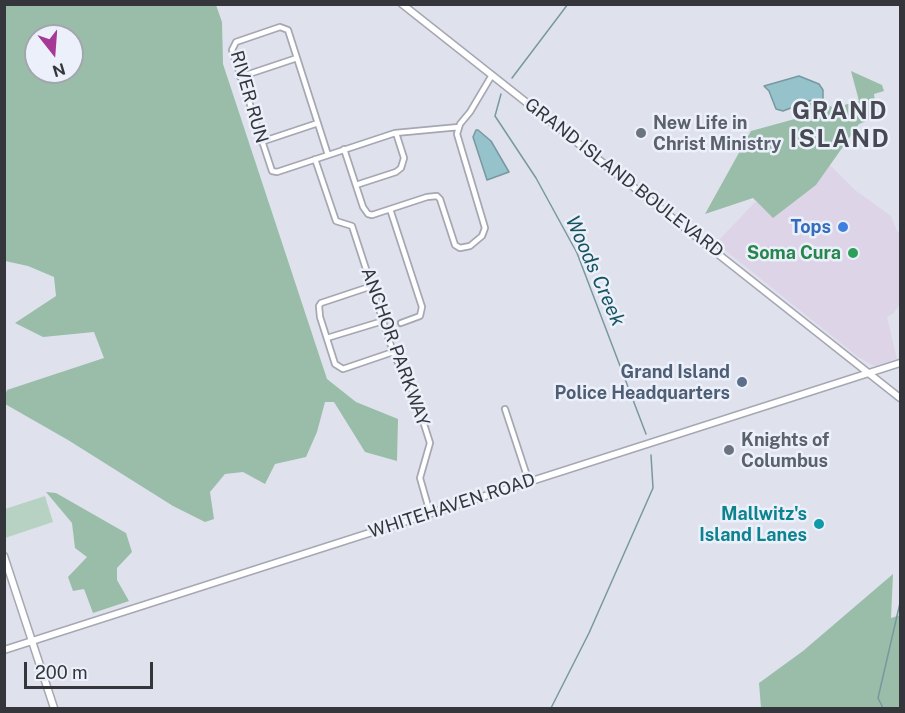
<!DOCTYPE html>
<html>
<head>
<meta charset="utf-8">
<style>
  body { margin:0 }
  #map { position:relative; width:905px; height:713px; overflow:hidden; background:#dfe2ed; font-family:"Public Sans",sans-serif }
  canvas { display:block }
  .frame { position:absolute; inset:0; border:6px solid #35363b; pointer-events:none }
  .north { position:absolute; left:24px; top:24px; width:60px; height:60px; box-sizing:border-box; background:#ecf0fa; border:2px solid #a3a6ae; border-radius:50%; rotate:163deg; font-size:16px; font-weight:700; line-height:24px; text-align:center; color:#35363b }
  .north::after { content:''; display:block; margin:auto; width:21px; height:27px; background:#a63896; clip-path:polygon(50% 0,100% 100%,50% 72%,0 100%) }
  .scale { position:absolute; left:24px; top:662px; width:129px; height:27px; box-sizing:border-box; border:3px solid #35363b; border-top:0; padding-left:8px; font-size:18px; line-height:21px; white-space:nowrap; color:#35363b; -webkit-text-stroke:4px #ecf0fa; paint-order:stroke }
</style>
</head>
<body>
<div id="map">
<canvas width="905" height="713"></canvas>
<div class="frame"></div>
<div class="north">N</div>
<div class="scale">200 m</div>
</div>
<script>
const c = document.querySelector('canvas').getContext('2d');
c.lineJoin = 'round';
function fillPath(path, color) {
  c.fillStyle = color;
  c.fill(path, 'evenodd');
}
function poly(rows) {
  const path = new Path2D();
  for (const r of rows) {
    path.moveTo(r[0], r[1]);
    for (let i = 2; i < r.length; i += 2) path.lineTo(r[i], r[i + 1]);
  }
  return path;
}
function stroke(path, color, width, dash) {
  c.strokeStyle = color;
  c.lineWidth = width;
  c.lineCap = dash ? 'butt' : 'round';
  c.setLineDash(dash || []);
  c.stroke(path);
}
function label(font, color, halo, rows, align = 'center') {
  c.font = font + ' "Public Sans",sans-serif';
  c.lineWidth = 5;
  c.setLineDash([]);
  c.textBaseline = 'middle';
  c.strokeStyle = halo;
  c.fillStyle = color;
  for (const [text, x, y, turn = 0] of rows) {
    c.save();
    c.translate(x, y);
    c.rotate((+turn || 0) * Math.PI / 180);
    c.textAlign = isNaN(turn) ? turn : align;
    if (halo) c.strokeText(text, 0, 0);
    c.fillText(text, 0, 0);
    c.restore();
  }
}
const commercial = poly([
  [830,165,855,190,891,216,897,231,900,234,900,304,893,314,887,317,897,359,874,366,858,357,716,243,756,201,773,217,816,185]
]);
const green = poly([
  [45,496,53,522,5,538,5,509]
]);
const forest = poly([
  [5,4,216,5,222,22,223,64,327,379,356,402,398,419,397,461,365,452,334,402,325,402,317,432,306,457,275,464,265,484,243,472,225,474,210,492,214,519,205,522,173,506,68,440,5,404,5,395,7,390,104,358,94,332,43,337,15,323,56,296,54,277,28,266,5,261],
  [36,36,72,36,72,72,36,72],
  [851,71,882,85,884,91,874,94,877,117,859,124,816,185,773,218,753,198,705,214,751,131,802,117,809,103,825,102,833,108,859,101],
  [46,492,56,493,126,533,132,552,117,568,117,580,129,601,93,613,84,589,73,591,68,577,87,557,75,548,72,523],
  [893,574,891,618,900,615,900,708,761,708,759,683,803,651]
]);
const water = poly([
  [799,76,819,84,823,90,823,98,821,101,812,100,783,111,776,109,769,91,764,86,799,76],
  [476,130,478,130,491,141,509,172,487,180,473,137,476,130]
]);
const stream = poly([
  [512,78,568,4],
  [501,94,495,116,536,178,577,253,646,434],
  [551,708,589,633,653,488,651,455],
  [883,708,878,698,900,603]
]);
const street = poly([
  [240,77,297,58],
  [261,142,318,123],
  [344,149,363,207,368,214,372,215,427,197,437,196,440,199,455,245,460,248,470,246,482,236,485,228,457,134,460,124,470,112,492,75],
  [328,155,288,30,280,27,236,42,232,50,272,171,277,172,395,133,459,127],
  [315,159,336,221,352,226,394,355,410,386,417,402,430,443,420,478,430,513],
  [356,185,396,172,401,168,404,158,396,133],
  [390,209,422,307,420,316,401,323],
  [765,255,768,251],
  [372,286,321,303,319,306,320,317,335,364,343,369,393,352],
  [327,338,383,321],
  [505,409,529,482]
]);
const secondary = poly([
  [402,4,900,398],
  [4,556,54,708],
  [4,650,900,363]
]);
const markers = [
  [641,133,6,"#6b7280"],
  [843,227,6,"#3f7fe0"],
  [853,253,6,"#2e9e5b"],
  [742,382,6,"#5c6f8a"],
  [729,450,6,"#6b7280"],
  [819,524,6,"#0f9aa8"]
];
const streetNames = [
  ["RIVER RUN",249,97,74],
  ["GRAND ISLAND BOULEVARD",624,178,38],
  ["ANCHOR PARKWAY",395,347,70],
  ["WHITEHAVEN ROAD",452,506,-18]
];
const worshipNames = [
  ["New Life in",653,123],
  ["Christ Ministry",653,144],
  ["Knights of",741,440],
  ["Columbus",741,461]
];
const shopNames = [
  ["Tops",831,227]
];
const leisureNames = [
  ["Soma Cura",841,253]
];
const serviceNames = [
  ["Grand Island",730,372],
  ["Police Headquarters",730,393]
];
const cultureNames = [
  ["Mallwitz's",807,514],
  ["Island Lanes",807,535]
];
const waterNames = [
  ["Woods Creek",595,271,66]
];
const districtNames = [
  ["GRAND",840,112],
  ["ISLAND",840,140]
];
fillPath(commercial, '#ded4e8');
fillPath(green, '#b7d2c2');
fillPath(forest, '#99bda8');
fillPath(water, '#95c2cb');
stroke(water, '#7898a0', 1.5);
stroke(stream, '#7898a0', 1.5);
stroke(street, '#a5a8b2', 8);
stroke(secondary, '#a5a8b2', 9);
stroke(street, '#fff', 4.5);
stroke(secondary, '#fff', 6);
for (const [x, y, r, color] of markers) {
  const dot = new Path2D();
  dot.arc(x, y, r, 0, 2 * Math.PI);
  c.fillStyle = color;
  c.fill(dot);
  stroke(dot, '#ecf0fa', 2);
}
label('18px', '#35363b', '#ecf0fa', streetNames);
label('bold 18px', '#5b616d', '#ecf0fa', worshipNames, 'left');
label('bold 18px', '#366cbe', '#ecf0fa', shopNames, 'right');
label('bold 18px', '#27864d', '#ecf0fa', leisureNames, 'right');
label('bold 18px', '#4e5e75', '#ecf0fa', serviceNames, 'right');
label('bold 18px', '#0d838f', '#ecf0fa', cultureNames, 'right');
label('italic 20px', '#16545f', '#ecf0fa', waterNames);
c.letterSpacing = '1.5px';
label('bold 24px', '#474a53', '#ecf0fa', districtNames);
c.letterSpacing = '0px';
</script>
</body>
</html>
